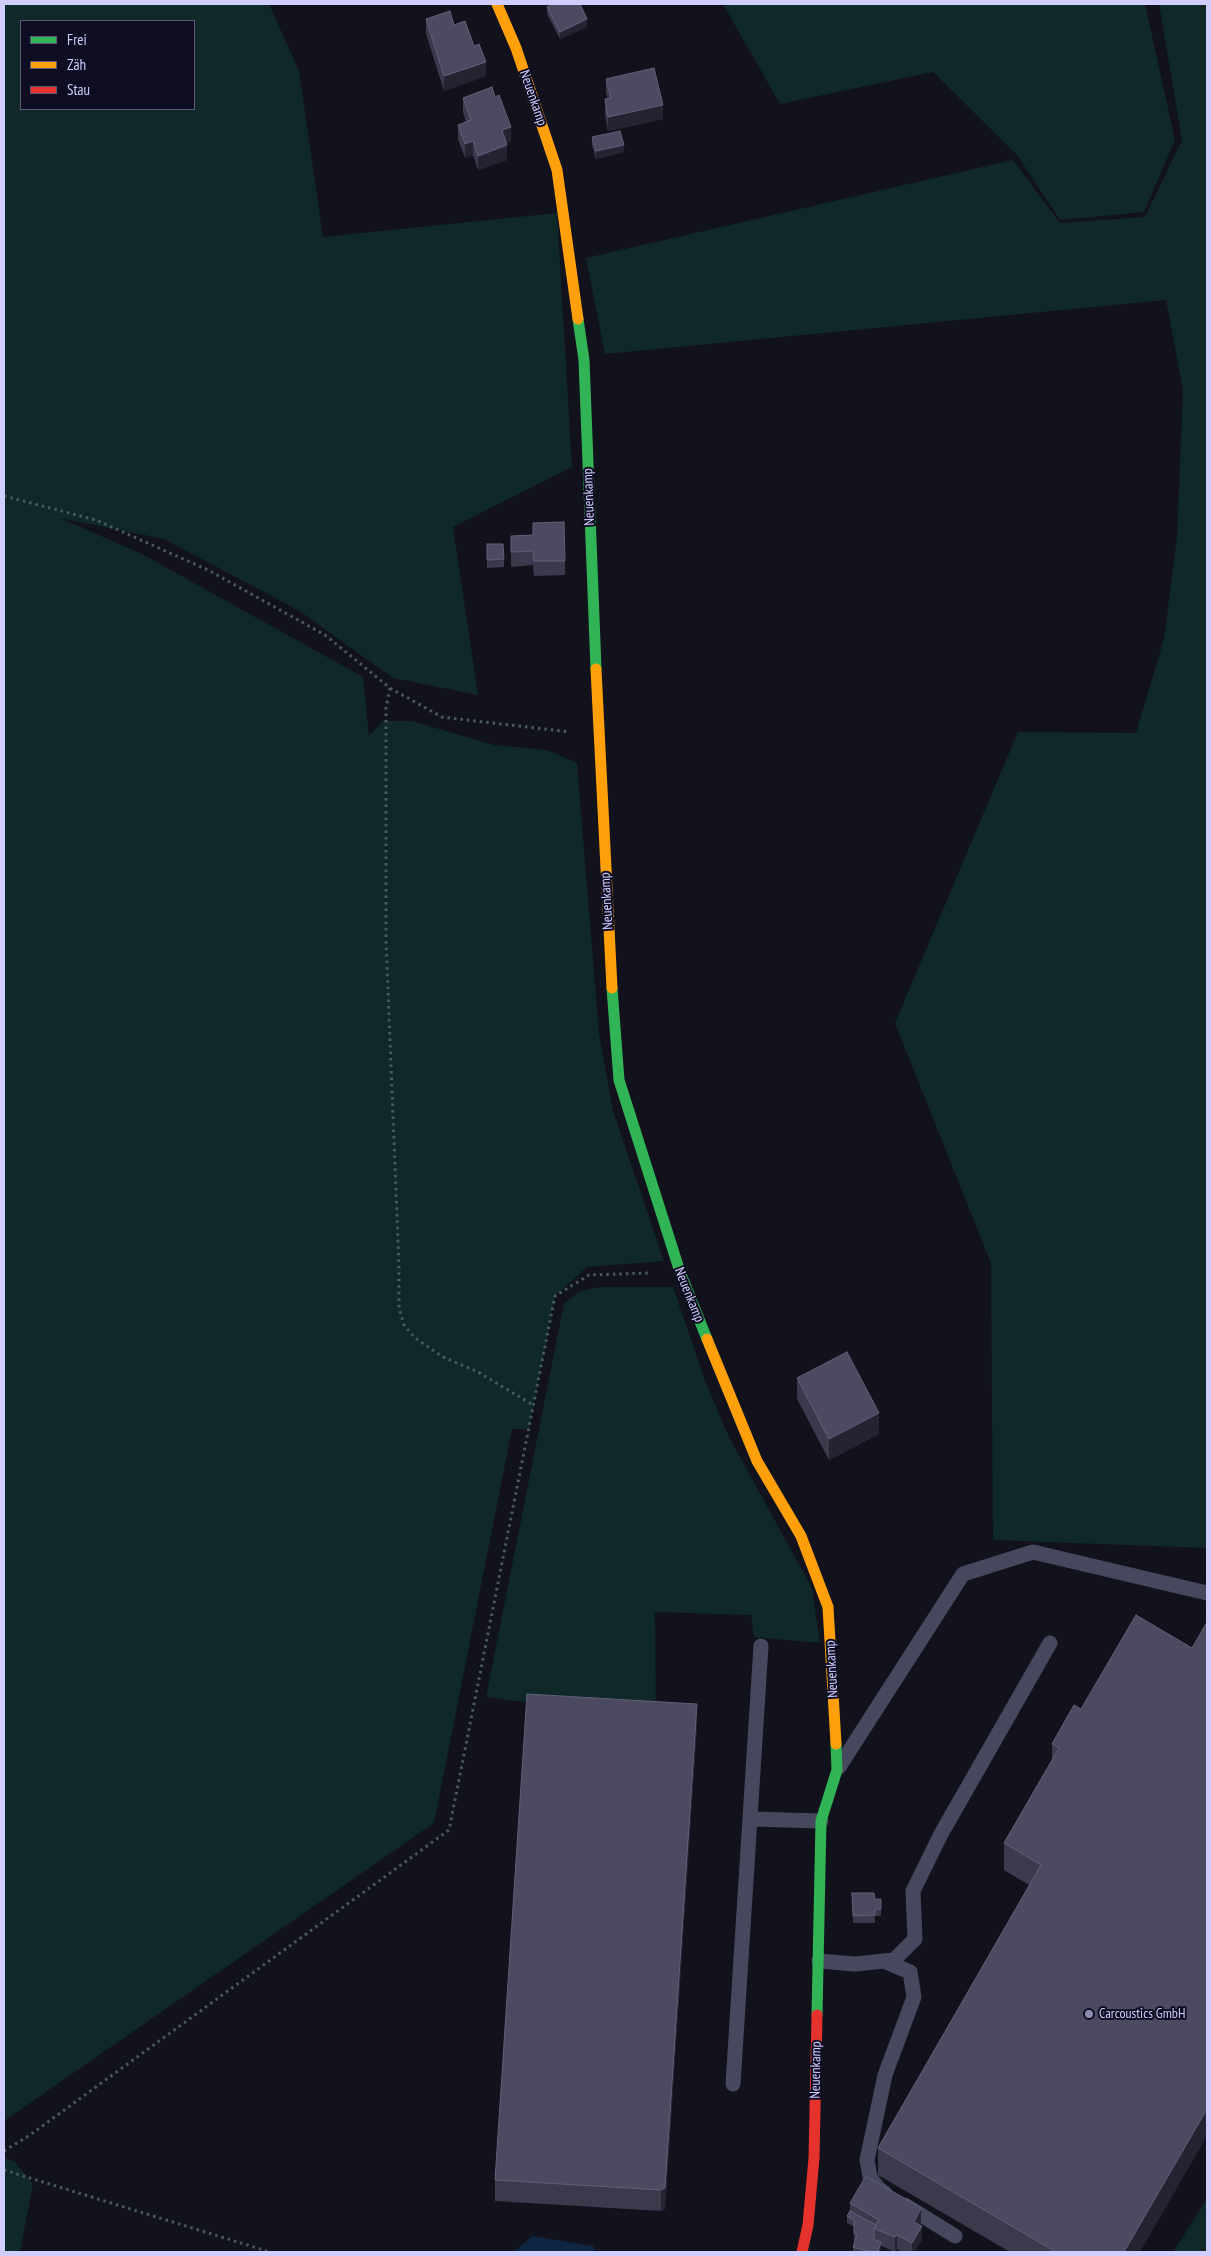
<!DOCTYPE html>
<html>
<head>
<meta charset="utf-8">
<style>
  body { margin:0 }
  #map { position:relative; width:1211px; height:2256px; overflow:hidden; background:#12121d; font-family:"PT Sans Narrow",sans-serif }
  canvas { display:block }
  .frame { position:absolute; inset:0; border:5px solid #cfceff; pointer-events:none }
  .legend { position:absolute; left:20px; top:20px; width:175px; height:90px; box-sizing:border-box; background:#0f0d21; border:1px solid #5c5a7a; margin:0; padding:6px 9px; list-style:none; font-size:15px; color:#cfceff }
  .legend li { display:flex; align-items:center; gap:10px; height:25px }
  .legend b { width:25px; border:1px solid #5c5a7a }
</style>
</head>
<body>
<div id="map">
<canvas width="1211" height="2256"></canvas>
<div class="frame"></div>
<ul class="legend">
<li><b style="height:6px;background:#30b455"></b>Frei</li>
<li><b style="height:6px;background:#ff9f0a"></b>Zäh</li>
<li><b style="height:6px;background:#e5322d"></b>Stau</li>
</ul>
</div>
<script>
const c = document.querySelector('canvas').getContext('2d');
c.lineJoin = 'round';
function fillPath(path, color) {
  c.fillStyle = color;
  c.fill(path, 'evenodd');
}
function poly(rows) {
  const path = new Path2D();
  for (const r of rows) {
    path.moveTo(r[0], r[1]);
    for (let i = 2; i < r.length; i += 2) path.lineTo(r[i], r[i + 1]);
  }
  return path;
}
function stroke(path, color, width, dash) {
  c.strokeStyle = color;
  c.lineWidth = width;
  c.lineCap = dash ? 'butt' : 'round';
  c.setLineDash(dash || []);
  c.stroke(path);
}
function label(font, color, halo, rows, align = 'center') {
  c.font = font + ' "PT Sans Narrow",sans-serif';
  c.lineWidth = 4;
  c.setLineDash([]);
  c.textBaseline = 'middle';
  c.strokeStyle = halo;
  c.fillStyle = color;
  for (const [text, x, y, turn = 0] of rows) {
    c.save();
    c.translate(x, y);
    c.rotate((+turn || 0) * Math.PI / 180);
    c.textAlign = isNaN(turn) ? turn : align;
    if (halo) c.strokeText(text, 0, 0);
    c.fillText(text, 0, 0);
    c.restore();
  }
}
const green = poly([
  [4,4,269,4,299,71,323,237,557,213,572,467,453,527,478,695,393,678,298,610,164,539,60,518,142,554,363,677,369,736,383,721,412,721,494,745,547,750,577,763,599,1034,613,1111,664,1261,587,1267,555,1296,529,1429,512,1429,434,1823,4,2121],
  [21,21,194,21,194,109,21,109],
  [723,4,1145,4,1175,140,1144,212,1060,220,1017,155,933,72,780,104],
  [1159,4,1207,4,1207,1548,993,1540,991,1263,895,1023,1018,732,1136,733,1164,639,1177,537,1183,390,1166,300,605,354,586,258,1013,160,1060,223,1145,217,1182,140],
  [601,1287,673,1287,705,1381,729,1437,812,1588,820,1643,754,1637,751,1615,655,1612,656,1720,486,1697,564,1303,580,1291],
  [4,2158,14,2161,33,2184,20,2252,4,2252],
  [1207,2199,1207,2252,1173,2252]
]);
const water = poly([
  [532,2236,593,2246,596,2252,514,2252]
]);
const path = poly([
  [4,496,96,520,208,570,325,635,390,688,442,717,570,732],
  [390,688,386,708,386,940,399,1266,399,1308,404,1325,415,1338,443,1357,478,1372,533,1405],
  [4,2151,30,2135,449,1830,555,1296,589,1275,651,1273],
  [4,2170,270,2252]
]);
const lane = poly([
  [839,1767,963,1574,1033,1552,1207,1593],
  [751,1819,821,1821],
  [819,1961,855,1964,894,1960,915,1939,913,1891,941,1834,1050,1643],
  [884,1961,910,1972,914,1997,885,2075,867,2160,870,2177,878,2188,885,2193],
  [733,2084,761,1646],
  [905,2205,955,2236]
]);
const fast = poly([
  [578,319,584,360,596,669],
  [612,988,619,1080,680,1272,707,1339],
  [817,2015,821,1821,837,1770,836,1744]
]);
const slow = poly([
  [497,4,516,48,557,170,578,319],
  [596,669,612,988],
  [707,1339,757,1461,801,1536,828,1607,836,1744]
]);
const jam = poly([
  [802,2252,808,2225,814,2158,817,2015]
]);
const wall = poly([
  [547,7,587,27,560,39,547,14],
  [426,19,454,25,474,46,486,76,444,91,426,34],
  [606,79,663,119,608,131,605,114,605,99,608,99,606,93],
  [495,97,511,141,506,143,507,160,478,170,473,155,465,158,458,139,458,125,466,122,463,112,463,98],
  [592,137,624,152,596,159,592,145],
  [533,523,565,561,565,575,534,576,533,565,511,567,511,536,533,535],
  [487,544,504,559,504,567,487,568],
  [797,1378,879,1434,829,1460,797,1399],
  [1074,1705,1140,2252,1010,2252,878,2175,878,2148,1029,1885,1004,1870,1004,1843,1052,1761,1052,1744],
  [697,1725,665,2209,661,2211,495,2201,495,2180],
  [852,1893,875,1899,881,1909,881,1916,875,1916,875,1923,853,1923],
  [850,2203,921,2223,920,2225,922,2240,914,2252,903,2252,897,2249,895,2252,881,2246,880,2252,853,2252,853,2247,855,2241,854,2241,854,2227,847,2223,847,2216,850,2211]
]);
const shadedWall = poly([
  [587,19,587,27,560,39,560,32],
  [486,62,486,76,444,91,444,76],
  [663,105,663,119,608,131,608,117],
  [511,127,511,141,502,145,502,130],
  [473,141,473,155,465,158,465,144],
  [507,145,507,160,478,170,478,156],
  [624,145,624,152,596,159,596,151],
  [879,1413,879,1434,829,1460,829,1439],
  [697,1704,697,1725,665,2209,661,2211,661,2190],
  [1207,2109,1207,2136,1140,2252,1124,2252],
  [921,2208,921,2223,914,2236,914,2222],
  [922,2226,922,2240,914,2252,912,2252,912,2243],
  [897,2235,897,2249,895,2252,895,2237],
  [881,2242,881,2249,880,2252,878,2252]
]);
const building = poly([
  [553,4,580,4,587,19,560,32,547,7,553,4],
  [450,11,454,25,465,21,474,46,479,44,486,62,444,76,426,19,450,11],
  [654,68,663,105,608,117,605,99,611,98,606,79,654,68],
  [492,87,495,97,499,95,511,127,502,130,507,145,478,156,473,141,465,144,458,125,471,120,463,98,492,87],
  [620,131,624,145,596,151,592,137,620,131],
  [564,522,565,561,534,561,533,551,511,552,511,536,533,535,533,523,564,522],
  [487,544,503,544,504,559,487,560,487,544],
  [847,1352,879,1413,829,1439,797,1378,847,1352],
  [1136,1615,1192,1648,1207,1622,1207,2109,1124,2252,1056,2252,878,2148,1041,1865,1004,1843,1059,1748,1052,1744,1074,1705,1081,1709,1136,1615],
  [527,1694,697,1704,665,2188,661,2190,495,2180,527,1694],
  [852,1893,874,1893,875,1899,881,1899,881,1909,875,1909,875,1915,853,1916,852,1893],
  [866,2176,921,2208,914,2222,922,2226,912,2243,897,2235,895,2237,875,2229,874,2228,879,2220,850,2203,866,2176],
  [850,2211,876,2225,874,2228,874,2237,873,2239,881,2242,878,2252,871,2252,853,2247,857,2234,854,2234,854,2220,847,2216,850,2211]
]);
const markers = [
  [1089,2014,5,"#8d8cb0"]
];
const streetNames = [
  ["Neuenkamp",533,98,71],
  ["Neuenkamp",589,497,-92],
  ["Neuenkamp",607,901,-93],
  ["Neuenkamp",689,1295,68],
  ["Neuenkamp",832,1669,-93],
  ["Neuenkamp",816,2070,-89]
];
const poiNames = [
  ["Carcoustics GmbH",1099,2014]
];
fillPath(green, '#102827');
fillPath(water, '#0d2642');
stroke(path, '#485964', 3, [2.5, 4]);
stroke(lane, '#47485e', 15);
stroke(fast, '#30b455', 11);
stroke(slow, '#ff9f0a', 11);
stroke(jam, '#e5322d', 11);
fillPath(wall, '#3b3a4c');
fillPath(shadedWall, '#242331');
fillPath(building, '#4b4a60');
stroke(building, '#605f79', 1);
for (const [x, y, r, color] of markers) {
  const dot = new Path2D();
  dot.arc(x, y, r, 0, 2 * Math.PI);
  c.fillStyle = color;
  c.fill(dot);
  stroke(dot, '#0f0d21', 2);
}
label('14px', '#cfceff', '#0f0d21', streetNames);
label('14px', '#cfceff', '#0f0d21', poiNames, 'left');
</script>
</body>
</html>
